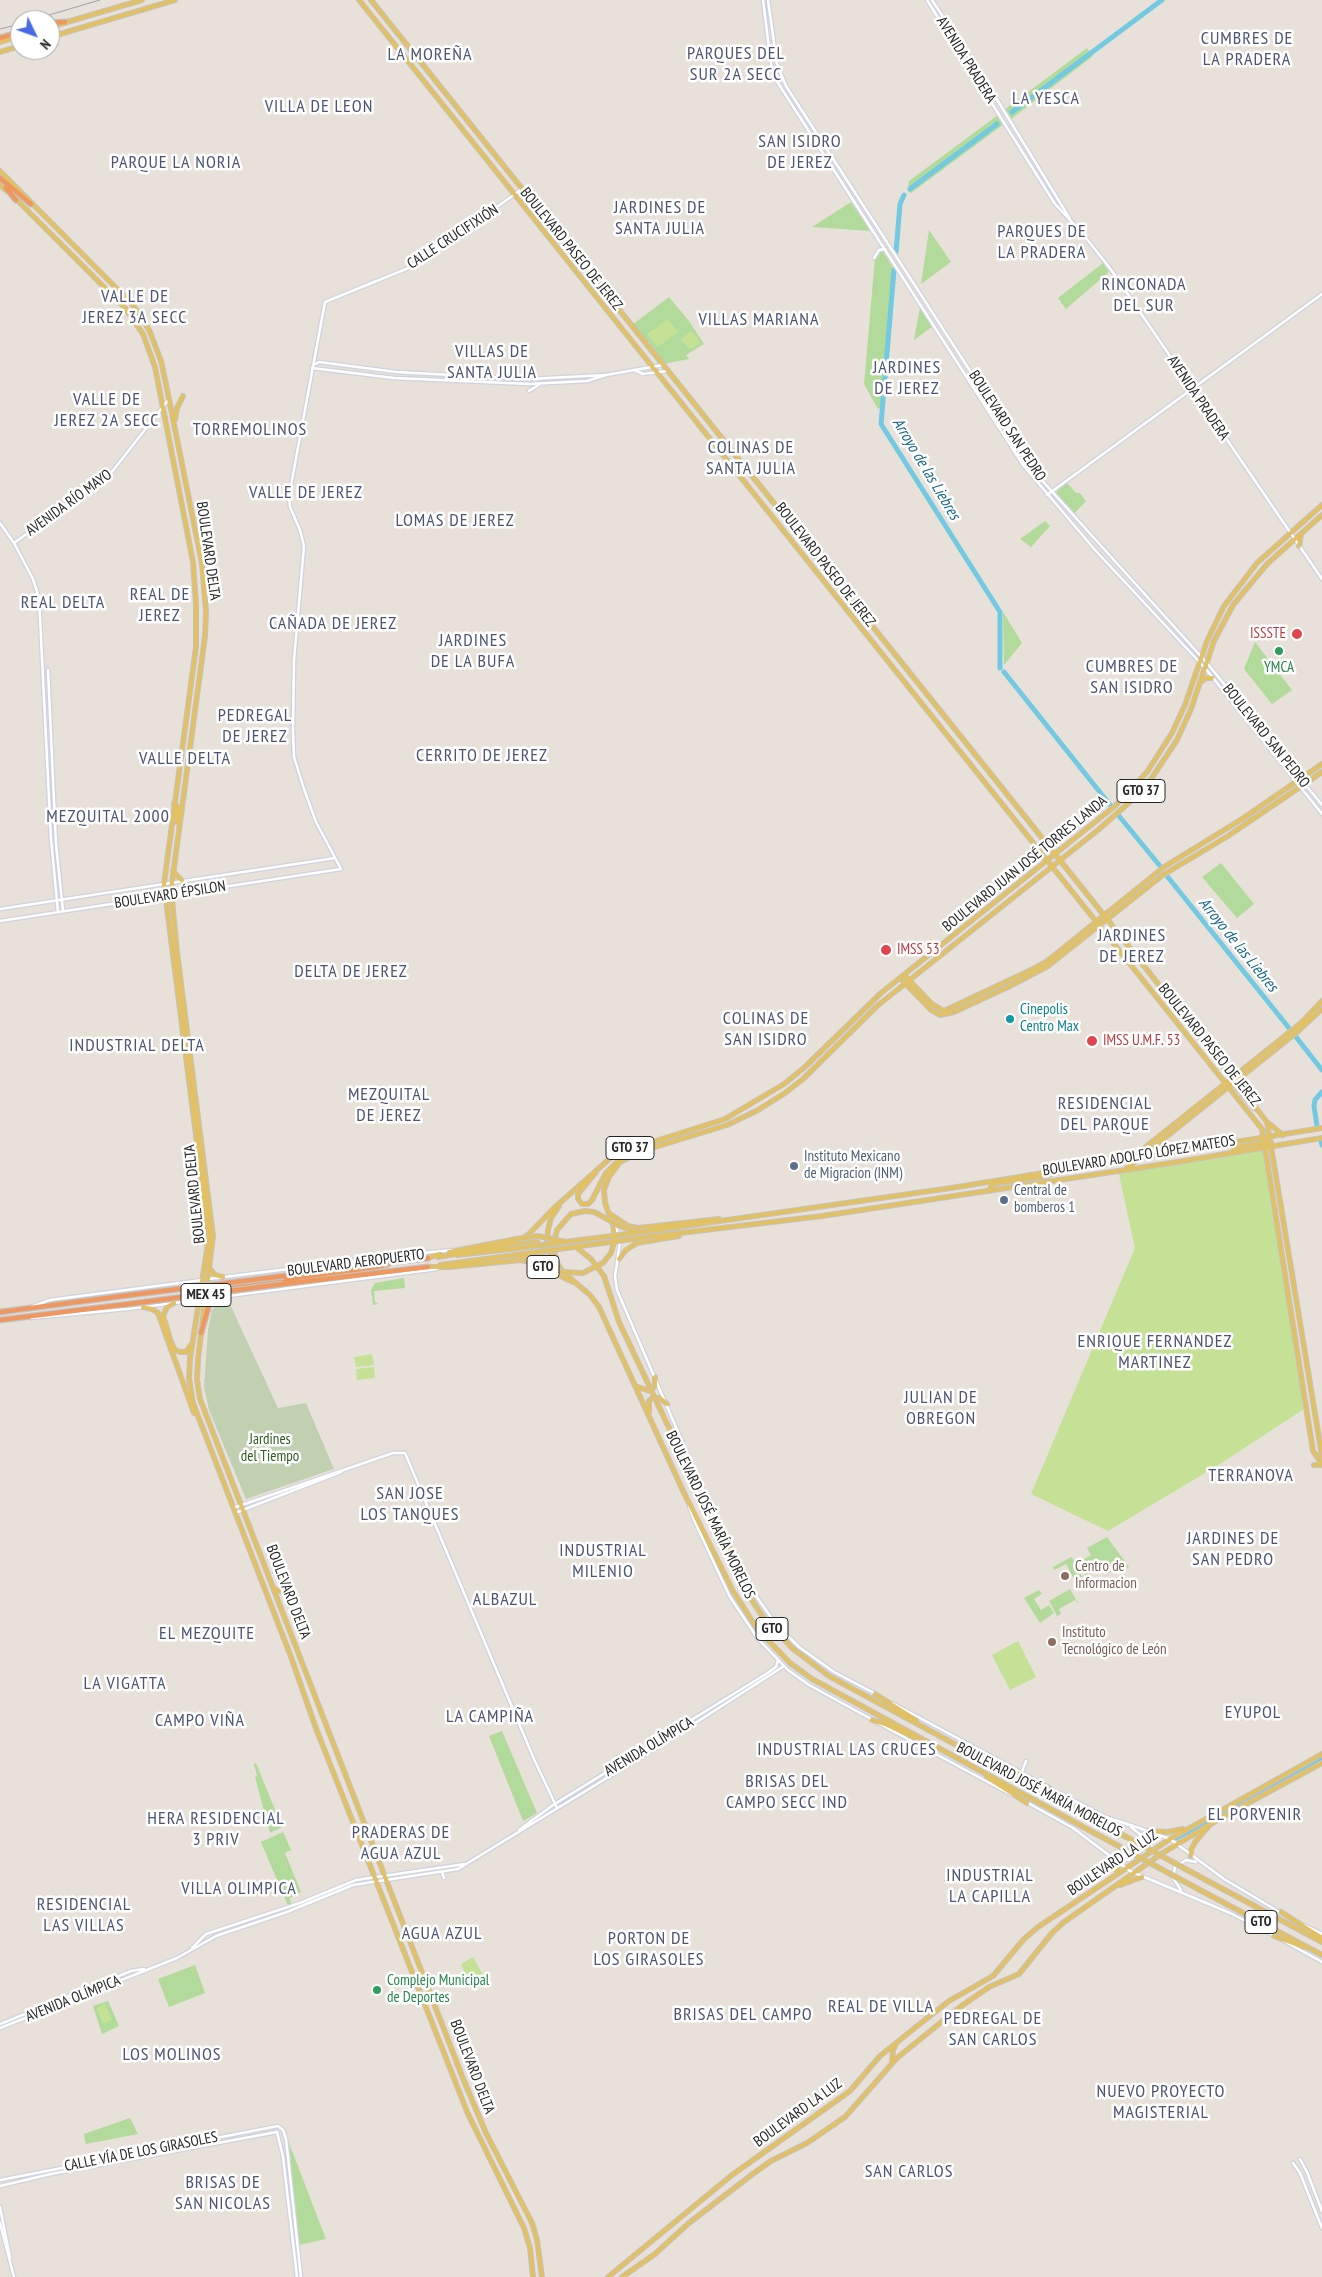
<!DOCTYPE html>
<html>
<head>
<meta charset="utf-8">
<style>
  body { margin:0 }
  #map { position:relative; width:1322px; height:2277px; overflow:hidden; background:#e8e1d9; font-family:"PT Sans Narrow",sans-serif }
  canvas { display:block }
  .north { position:absolute; left:10px; top:10px; width:50px; height:50px; box-sizing:border-box; background:#fff; border:1px solid #a9a9a9; border-radius:50%; rotate:132deg; font-size:14px; font-weight:700; line-height:20px; text-align:center; color:#272727 }
  .north::after { content:''; display:block; margin:auto; width:18px; height:22px; background:#466ae8; clip-path:polygon(50% 0,100% 100%,50% 72%,0 100%) }
</style>
</head>
<body>
<div id="map">
<canvas width="1322" height="2277"></canvas>
<div class="north">N</div>
</div>
<script>
const c = document.querySelector('canvas').getContext('2d');
c.lineJoin = 'round';
function fillPath(path, color) {
  c.fillStyle = color;
  c.fill(path, 'evenodd');
}
function poly(rows) {
  const path = new Path2D();
  for (const r of rows) {
    path.moveTo(r[0], r[1]);
    for (let i = 2; i < r.length; i += 2) path.lineTo(r[i], r[i + 1]);
  }
  return path;
}
function stroke(path, color, width, dash) {
  c.strokeStyle = color;
  c.lineWidth = width;
  c.lineCap = dash ? 'butt' : 'round';
  c.setLineDash(dash || []);
  c.stroke(path);
}
function label(font, color, halo, rows, align = 'center') {
  c.font = font + ' "PT Sans Narrow",sans-serif';
  c.lineWidth = 5;
  c.setLineDash([]);
  c.textBaseline = 'middle';
  c.strokeStyle = halo;
  c.fillStyle = color;
  for (const [text, x, y, turn = 0] of rows) {
    c.save();
    c.translate(x, y);
    c.rotate((+turn || 0) * Math.PI / 180);
    c.textAlign = isNaN(turn) ? turn : align;
    if (halo) c.strokeText(text, 0, 0);
    c.fillText(text, 0, 0);
    c.restore();
  }
}
const green = poly([
  [1087,48,1093,56,1010,120,1004,110],
  [998,115,1004,124,911,193,908,191,909,181],
  [851,202,870,231,812,227],
  [929,230,951,262,921,284],
  [880,251,883,251,893,268,881,407,878,409,864,384,875,258],
  [1103,263,1109,272,1066,309,1058,298],
  [669,297,689,321,704,344,686,355,689,359,663,364,632,325],
  [920,307,933,326,914,340],
  [1067,483,1076,493,1080,493,1086,501,1074,514,1055,493],
  [1045,521,1050,526,1031,547,1020,539],
  [1003,612,1022,643,1004,665],
  [1255,642,1292,690,1272,704,1244,669],
  [1221,863,1254,904,1237,918,1202,877],
  [404,1278,405,1288,374,1291,375,1302,378,1304,373,1305,371,1290,375,1283],
  [1107,1537,1129,1567,1121,1572,1119,1567,1107,1574,1101,1561,1089,1568,1092,1573,1086,1577,1078,1563,1091,1555,1087,1548],
  [1071,1557,1077,1563,1075,1565,1083,1578,1074,1583,1075,1581,1066,1564,1054,1570,1053,1567],
  [1070,1589,1079,1605,1075,1600,1059,1609,1061,1614,1057,1616,1049,1601],
  [1039,1590,1042,1594,1034,1599,1041,1610,1049,1605,1054,1613,1040,1623,1024,1598],
  [502,1731,537,1813,523,1821,489,1736],
  [256,1763,282,1827,270,1833,255,1777,257,1776,254,1764],
  [283,1832,291,1850,285,1853,301,1892,290,1898,291,1904,288,1906,261,1842],
  [195,1965,205,1993,169,2007,158,1979],
  [108,2001,119,2026,102,2034,93,2006],
  [130,2118,138,2134,86,2144,85,2142,84,2134],
  [289,2143,326,2239,299,2245]
]);
const cemetery = poly([
  [228,1300,278,1408,306,1403,334,1469,246,1499,209,1410,204,1387,208,1330,212,1310,217,1304]
]);
const pitch = poly([
  [668,319,678,332,658,347,647,334],
  [691,331,697,337,700,344,691,349,686,346,681,339],
  [1264,1147,1307,1407,1220,1464,1108,1531,1031,1494,1135,1248,1118,1170],
  [372,1354,374,1365,356,1367,354,1357],
  [374,1367,375,1378,357,1380,356,1369],
  [1018,1641,1036,1677,1010,1690,992,1655],
  [473,1957,486,1980,472,1988,461,1964],
  [105,2004,112,2020,103,2024,97,2008]
]);
const river = poly([
  [1012,112,1162,0],
  [910,189,997,124],
  [896,252,900,204,904,195],
  [894,270,881,424,1000,612,1000,668],
  [1004,672,1111,806],
  [1119,816,1160,866],
  [1167,876,1289,1028],
  [1296,1037,1322,1070],
  [1317,1126,1314,1106,1315,1100,1322,1092],
  [1321,1142,1322,1145],
  [1176,1838,1322,1759]
]);
const minor = poly([
  [763,0,771,64,776,80,1023,465,1095,550,1205,668,1322,814],
  [768,0,777,64,786,86,1038,476,1207,663,1322,805],
  [927,0,1055,204,1083,234,1112,271,1322,579],
  [932,0,993,93,1070,219],
  [874,258,879,250,885,249],
  [315,364,319,362,396,372,529,379,606,375,663,365],
  [312,368,394,378,529,384,587,381,606,375],
  [634,370,643,374,667,371],
  [529,391,540,384],
  [1047,495,1322,294],
  [0,523,14,543,33,579,39,598,51,839,58,912],
  [14,543,111,473,169,399],
  [48,670,56,844,63,911],
  [0,909,335,858],
  [0,921,341,869,316,822,304,789,294,757,293,732,294,660,304,546,300,530,290,507,289,496,325,302,416,265,522,189],
  [615,1223,620,1242,615,1276,617,1290,715,1518,747,1583,775,1623,799,1647,834,1672,876,1694],
  [381,1257,453,1250],
  [208,1279,368,1259],
  [187,1283,195,1289,194,1296,189,1300],
  [28,1308,50,1300,202,1280],
  [31,1318,127,1309,437,1269],
  [689,1506,694,1520,730,1597,758,1639,788,1670,809,1685,873,1720],
  [233,1508,393,1453,405,1453,534,1759,557,1808],
  [235,1513,341,1472],
  [892,1703,1030,1777],
  [878,1723,1012,1795],
  [1022,1772,1026,1761],
  [1048,1787,1106,1817,1148,1831],
  [1028,1803,1073,1828,1130,1871,1230,1913,1275,1936],
  [519,1830,553,1805,766,1674,776,1667,778,1660],
  [1153,1833,1170,1839,1224,1879,1281,1913],
  [1114,1858,1129,1860,1141,1851,1143,1845,1142,1836,1131,1827],
  [442,1872,444,1878],
  [1181,1890,1173,1878,1175,1867,1186,1860,1196,1862],
  [1304,1925,1322,1934],
  [1284,1941,1322,1962],
  [192,1948,206,1934,300,1903,356,1880,465,1864],
  [0,2024,131,1971,144,1969],
  [0,2028,177,1958,216,1936,287,1912,353,1885,458,1869,669,1740,784,1666],
  [1300,2159,1307,2172,1322,2211],
  [1293,2163,1300,2173,1322,2228],
  [0,2180,278,2126,283,2130,286,2139,301,2277],
  [0,2186,51,2174,277,2132,283,2157,297,2277],
  [0,2207,10,2258],
  [0,2223,14,2277]
]);
const major = poly([
  [359,0,1262,1129,1313,1451,1322,1464],
  [371,0,1107,919,1267,1122,1322,1456],
  [50,27,142,0],
  [50,37,175,0],
  [0,42,20,36],
  [0,52,20,46],
  [0,171,131,303,141,316,150,332,161,361,167,389,202,564,206,612,205,636,171,890,177,952,213,1236,198,1359,197,1380,200,1399,464,2081,486,2133,532,2223,537,2240,542,2277],
  [0,185,7,191],
  [16,199,125,308,143,334,155,367,193,562,196,604,196,647,164,884,209,1237,190,1359,189,1378,193,1403,291,1657,317,1731,468,2114,524,2228,530,2248,533,2277],
  [175,420,177,408,183,396],
  [1299,546,1301,534],
  [1202,681,1206,678,1212,678],
  [174,804,178,807,177,822],
  [173,871,183,882],
  [904,975,932,1004,944,1011,1031,970,1046,962,1164,867,1242,819,1322,764],
  [903,981,931,1010,940,1015,954,1012,1008,987,1048,966,1163,875,1228,836,1322,772],
  [1233,1083,1254,1108],
  [1267,1122,1283,1135],
  [1231,1153,1237,1147,1271,1142],
  [1133,1157,1301,1023,1322,1001],
  [1126,1169,1296,1033,1322,1009],
  [596,1172,578,1194,578,1199,582,1204,588,1204,592,1200,606,1173,621,1158],
  [989,1191,992,1185,997,1183,1046,1176,1061,1171],
  [559,1206,551,1218,548,1230,547,1243,549,1252,563,1272,590,1295,599,1307,684,1493,733,1591,758,1630,790,1663,812,1679,1087,1829],
  [610,1214,628,1226,638,1228,719,1219],
  [650,1231,951,1188,1322,1128],
  [655,1236,822,1216,1171,1163,1322,1138],
  [196,1238,202,1239,208,1246],
  [615,1238,613,1225,605,1203,604,1190,609,1177,620,1162,642,1151,727,1125,758,1110,785,1093,803,1079,877,1006,1098,830,1132,800,1151,779,1177,740,1191,709,1214,641,1233,605,1267,564,1322,515],
  [515,1245,537,1242,542,1246,544,1252,541,1255,525,1257],
  [502,1246,517,1242,529,1234,553,1209,615,1154,725,1119,784,1084,805,1067,881,993,1115,806,1147,772,1172,733,1185,705,1207,641,1224,606,1257,563,1322,505],
  [449,1252,516,1239],
  [457,1255,511,1249],
  [438,1257,503,1246],
  [428,1258,440,1254],
  [619,1259,626,1250,637,1243,679,1236],
  [556,1261,553,1245,557,1230,571,1214,585,1211],
  [440,1265,500,1257],
  [428,1267,450,1267,521,1260,534,1263,573,1282],
  [209,1268,215,1275,223,1277],
  [604,1276,619,1322,645,1377],
  [174,1303,167,1307,163,1316,171,1342,175,1350,180,1352,186,1352,191,1345],
  [143,1307,152,1309,158,1313,194,1413],
  [638,1387,650,1391,655,1386,655,1377],
  [649,1412,649,1401,652,1398,660,1398,667,1404],
  [686,1464,744,1588,763,1617,792,1648,829,1676,1093,1819],
  [1314,1465,1322,1465],
  [715,1518,715,1526],
  [721,1543,730,1549],
  [274,1589,287,1593],
  [875,1694,916,1720],
  [872,1720,885,1724,915,1738],
  [986,1758,1049,1788],
  [987,1777,1027,1803],
  [1148,1831,1168,1832,1183,1829],
  [1191,1856,1191,1850,1195,1842,1208,1827],
  [1117,1874,1118,1862],
  [1206,1880,1322,1942],
  [1120,1885,1142,1877],
  [1200,1890,1322,1955],
  [1281,1912,1322,1938],
  [1274,1936,1303,1947],
  [892,2063,893,2050,896,2044],
  [608,2277,732,2175,850,2091,880,2056,916,2027,949,2001,993,1976,1024,1939,1038,1927,1170,1839,1322,1754],
  [622,2277,655,2254,689,2223,754,2173,771,2161,807,2143,845,2117,897,2058,960,2007,989,1987,1019,1974,1052,1933,1064,1922,1161,1854,1226,1815,1322,1763]
]);
const highway = poly([
  [50,23,65,22],
  [0,38,20,32],
  [0,178,31,204],
  [6,188,16,200],
  [368,1259,392,1259],
  [284,1276,428,1258],
  [283,1284,428,1267],
  [200,1295,206,1290,375,1267,388,1264,392,1261],
  [0,1312,130,1295],
  [0,1320,129,1304],
  [201,1333,213,1291]
]);
const rail = poly([
  [32,20,100,0],
  [0,29,20,24]
]);
const majorBridge = poly([
  [585,1211,594,1212,620,1226,636,1232],
  [516,1239,538,1236,566,1242],
  [576,1247,591,1259,604,1276],
  [511,1249,650,1231],
  [518,1256,534,1260,563,1272,583,1273,603,1263,611,1253,615,1239],
  [500,1257,655,1236],
  [645,1377,686,1464],
  [1093,1819,1206,1880],
  [1087,1829,1200,1890]
]);
const highwayBridge = poly([
  [130,1295,284,1276],
  [129,1304,283,1284]
]);
const markers = [
  [1297,634,6,"#e0444e"],
  [1279,651,5,"#2e9e5b"],
  [886,950,6,"#e0444e"],
  [1010,1019,5,"#0f9aa8"],
  [1092,1041,6,"#e0444e"],
  [794,1166,5,"#5c6f8a"],
  [1004,1200,5,"#5c6f8a"],
  [1065,1576,5,"#8d6e63"],
  [1052,1642,5,"#8d6e63"],
  [377,1990,5,"#2e9e5b"]
];
const shields = [
  [1141,791,48],
  [630,1148,48],
  [543,1267,32],
  [206,1295,50],
  [772,1629,32],
  [1261,1922,32]
];
const shieldNames = [
  ["GTO 37",1141,791],
  ["GTO 37",630,1148],
  ["GTO",543,1267],
  ["MEX 45",206,1295],
  ["GTO",772,1629],
  ["GTO",1261,1922]
];
const streetNames = [
  ["AVENIDA PRADERA",966,60,58],
  ["CALLE CRUCIFIXIÓN",453,237,-33],
  ["BOULEVARD PASEO DE JEREZ",571,249,51],
  ["AVENIDA PRADERA",1198,398,56],
  ["BOULEVARD SAN PEDRO",1007,426,57],
  ["AVENIDA RÍO MAYO",69,503,-36],
  ["BOULEVARD DELTA",208,551,82],
  ["BOULEVARD PASEO DE JEREZ",825,565,52],
  ["BOULEVARD SAN PEDRO",1266,736,51],
  ["BOULEVARD JUAN JOSÉ TORRES LANDA",1025,864,-39],
  ["BOULEVARD ÉPSILON",170,895,-9],
  ["BOULEVARD PASEO DE JEREZ",1209,1045,51],
  ["BOULEVARD ADOLFO LÓPEZ MATEOS",1139,1156,-9],
  ["BOULEVARD DELTA",195,1194,-96],
  ["BOULEVARD AEROPUERTO",356,1263,-7],
  ["BOULEVARD JOSÉ MARÍA MORELOS",710,1515,64],
  ["BOULEVARD DELTA",288,1592,69],
  ["AVENIDA OLÍMPICA",649,1747,-31],
  ["BOULEVARD JOSÉ MARÍA MORELOS",1039,1790,28],
  ["BOULEVARD LA LUZ",1113,1863,-34],
  ["AVENIDA OLÍMPICA",73,1999,-22],
  ["BOULEVARD DELTA",472,2067,69],
  ["BOULEVARD LA LUZ",798,2113,-36],
  ["CALLE VÍA DE LOS GIRASOLES",141,2152,-11]
];
const healthNames = [
  ["ISSSTE",1286,634,"right"],
  ["IMSS 53",897,950],
  ["IMSS U.M.F. 53",1103,1041]
];
const leisureNames = [
  ["YMCA",1279,668],
  ["Complejo Municipal",387,1981,"left"],
  ["de Deportes",387,1998,"left"]
];
const cultureNames = [
  ["Cinepolis",1020,1010],
  ["Centro Max",1020,1027]
];
const serviceNames = [
  ["Instituto Mexicano",804,1157],
  ["de Migracion (INM)",804,1174],
  ["Central de",1014,1191],
  ["bomberos 1",1014,1208]
];
const parkNames = [
  ["Jardines",270,1440],
  ["del Tiempo",270,1457]
];
const educationNames = [
  ["Centro de",1075,1567],
  ["Informacion",1075,1584],
  ["Instituto",1062,1633],
  ["Tecnológico de León",1062,1650]
];
const waterNames = [
  ["Arroyo de las Liebres",926,469,59],
  ["Arroyo de las Liebres",1238,945,51]
];
const quarterNames = [
  ["CUMBRES DE",1247,39],
  ["LA PRADERA",1247,60],
  ["PARQUES DEL",736,54],
  ["SUR 2A SECC",736,75],
  ["LA MOREÑA",430,55],
  ["LA YESCA",1046,99],
  ["VILLA DE LEON",319,107],
  ["SAN ISIDRO",800,142],
  ["DE JEREZ",800,163],
  ["PARQUE LA NORIA",176,163],
  ["JARDINES DE",660,208],
  ["SANTA JULIA",660,229],
  ["PARQUES DE",1042,232],
  ["LA PRADERA",1042,253],
  ["RINCONADA",1144,285],
  ["DEL SUR",1144,306],
  ["VALLE DE",135,297],
  ["JEREZ 3A SECC",135,318],
  ["VILLAS MARIANA",759,320],
  ["VILLAS DE",492,352],
  ["SANTA JULIA",492,373],
  ["JARDINES",907,368],
  ["DE JEREZ",907,389],
  ["VALLE DE",107,400],
  ["JEREZ 2A SECC",107,421],
  ["TORREMOLINOS",250,430],
  ["COLINAS DE",751,448],
  ["SANTA JULIA",751,469],
  ["VALLE DE JEREZ",306,493],
  ["LOMAS DE JEREZ",455,521],
  ["REAL DE",160,595],
  ["JEREZ",160,616],
  ["REAL DELTA",63,603],
  ["CAÑADA DE JEREZ",333,624],
  ["JARDINES",473,641],
  ["DE LA BUFA",473,662],
  ["CUMBRES DE",1132,667],
  ["SAN ISIDRO",1132,688],
  ["PEDREGAL",255,716],
  ["DE JEREZ",255,737],
  ["CERRITO DE JEREZ",482,756],
  ["VALLE DELTA",185,759],
  ["MEZQUITAL 2000",108,817],
  ["JARDINES",1132,936],
  ["DE JEREZ",1132,957],
  ["DELTA DE JEREZ",351,972],
  ["COLINAS DE",766,1019],
  ["SAN ISIDRO",766,1040],
  ["INDUSTRIAL DELTA",137,1046],
  ["MEZQUITAL",389,1095],
  ["DE JEREZ",389,1116],
  ["RESIDENCIAL",1105,1104],
  ["DEL PARQUE",1105,1125],
  ["ENRIQUE FERNANDEZ",1155,1342],
  ["MARTINEZ",1155,1363],
  ["JULIAN DE",941,1398],
  ["OBREGON",941,1419],
  ["TERRANOVA",1251,1476],
  ["SAN JOSE",410,1494],
  ["LOS TANQUES",410,1515],
  ["JARDINES DE",1233,1539],
  ["SAN PEDRO",1233,1560],
  ["INDUSTRIAL",603,1551],
  ["MILENIO",603,1572],
  ["ALBAZUL",505,1600],
  ["EL MEZQUITE",207,1634],
  ["LA VIGATTA",125,1684],
  ["EYUPOL",1253,1713],
  ["LA CAMPIÑA",490,1717],
  ["CAMPO VIÑA",200,1721],
  ["INDUSTRIAL LAS CRUCES",847,1750],
  ["BRISAS DEL",787,1782],
  ["CAMPO SECC IND",787,1803],
  ["EL PORVENIR",1255,1815],
  ["HERA RESIDENCIAL",216,1819],
  ["3 PRIV",216,1840],
  ["PRADERAS DE",401,1833],
  ["AGUA AZUL",401,1854],
  ["INDUSTRIAL",990,1876],
  ["LA CAPILLA",990,1897],
  ["VILLA OLIMPICA",239,1889],
  ["RESIDENCIAL",84,1905],
  ["LAS VILLAS",84,1926],
  ["AGUA AZUL",442,1934],
  ["PORTON DE",649,1939],
  ["LOS GIRASOLES",649,1960],
  ["REAL DE VILLA",881,2007],
  ["BRISAS DEL CAMPO",743,2015],
  ["PEDREGAL DE",993,2019],
  ["SAN CARLOS",993,2040],
  ["LOS MOLINOS",172,2055],
  ["NUEVO PROYECTO",1161,2092],
  ["MAGISTERIAL",1161,2113],
  ["SAN CARLOS",909,2172],
  ["BRISAS DE",223,2183],
  ["SAN NICOLAS",223,2204]
];
fillPath(green, '#b2da9a');
fillPath(cemetery, '#c2d0b2');
fillPath(pitch, '#c4e196');
stroke(river, '#74c9e2', 5);
stroke(minor, '#cfd2df', 5);
stroke(major, '#c3c3c3', 6);
stroke(highway, '#c3c3c3', 7);
stroke(minor, '#fff', 2.5);
stroke(major, '#e2c064', 4);
stroke(highway, '#ee975e', 4.5);
stroke(rail, '#9da0af', 1);
stroke(majorBridge, '#c3c3c3', 6, []);
stroke(highwayBridge, '#c3c3c3', 7, []);
stroke(majorBridge, '#e2c064', 4);
stroke(highwayBridge, '#ee975e', 4.5);
for (const [x, y, r, color] of markers) {
  const dot = new Path2D();
  dot.arc(x, y, r, 0, 2 * Math.PI);
  c.fillStyle = color;
  c.fill(dot);
  stroke(dot, '#fff', 2);
}
for (const [x, y, w] of shields) {
  const box = new Path2D();
  box.roundRect(x - w / 2, y - 11.5, w, 23, 4);
  c.fillStyle = '#fff';
  c.fill(box);
  stroke(box, '#272727', 1);
}
label('bold 14px', '#272727', null, shieldNames);
label('15px', '#272727', '#fff', streetNames);
label('15px', '#be3a42', '#fff', healthNames, 'left');
label('15px', '#27864d', '#fff', leisureNames);
label('15px', '#0d838f', '#fff', cultureNames, 'left');
label('15px', '#4e5e75', '#fff', serviceNames, 'left');
label('15px', '#2e5b1f', '#fff', parkNames);
label('15px', '#785e54', '#fff', educationNames, 'left');
label('italic 16px', '#196689', '#fff', waterNames);
c.letterSpacing = '1px';
label('18px', '#4c5472', '#fff', quarterNames);
c.letterSpacing = '0px';
</script>
</body>
</html>
